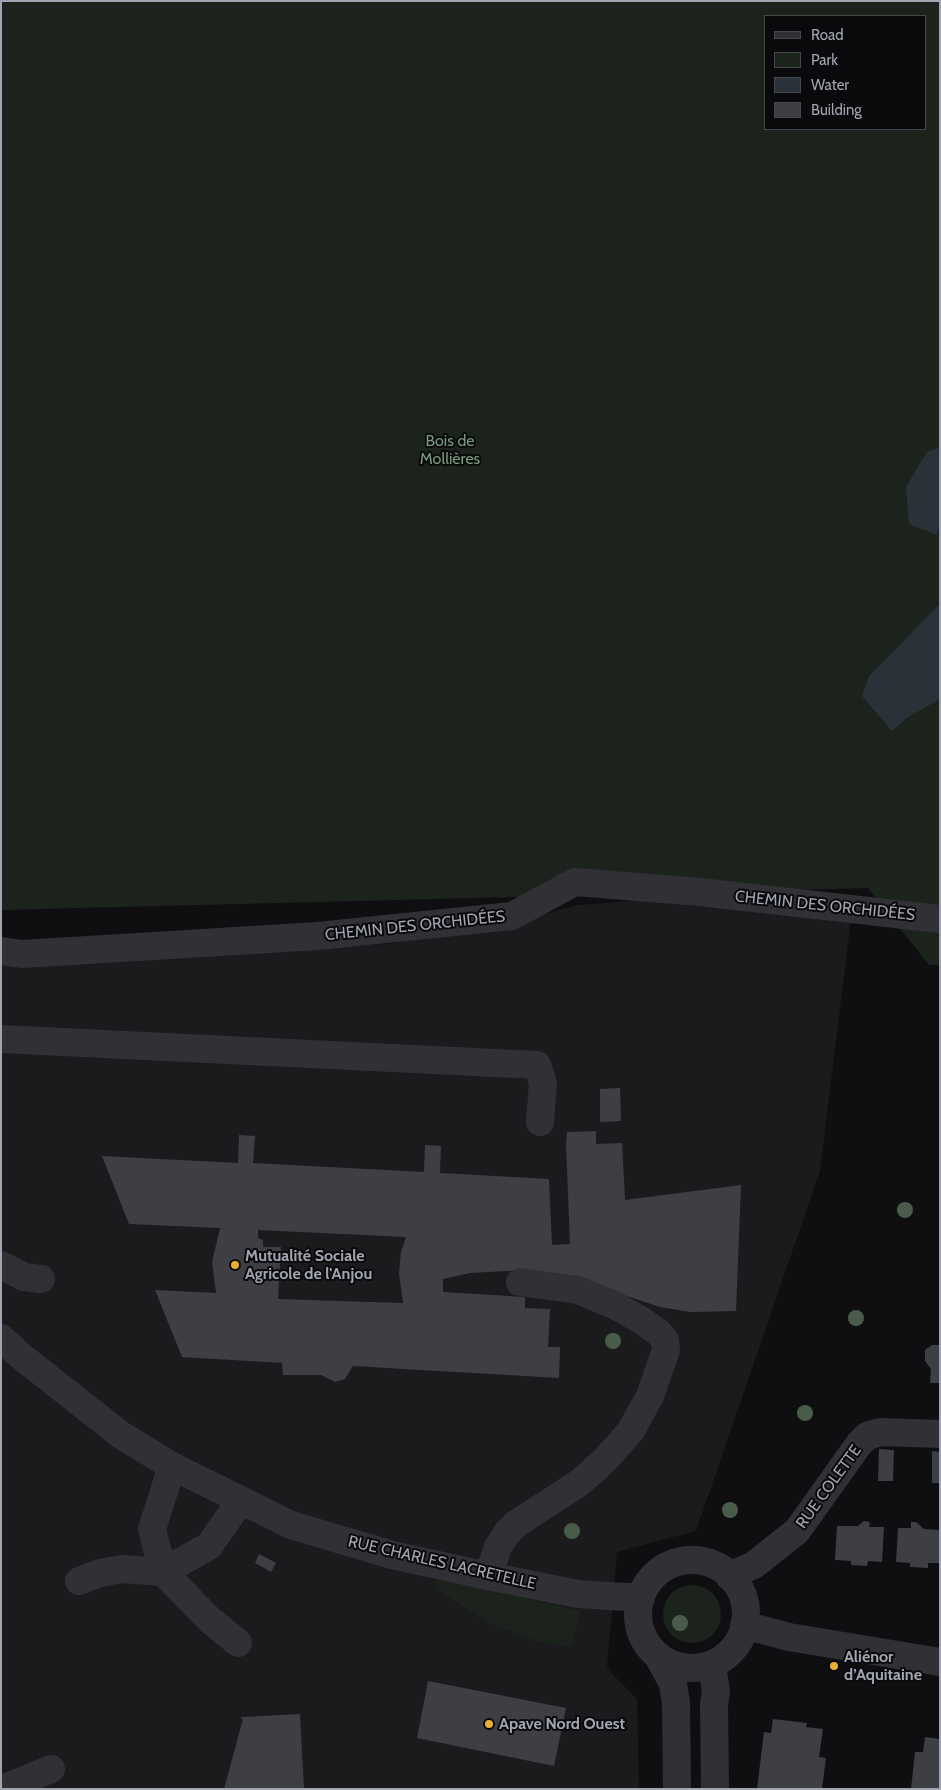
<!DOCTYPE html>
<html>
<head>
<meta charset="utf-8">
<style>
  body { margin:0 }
  #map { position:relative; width:941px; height:1790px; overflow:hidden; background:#0f0f11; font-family:Cabin,sans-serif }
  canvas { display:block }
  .frame { position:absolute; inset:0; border:2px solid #a1a5b1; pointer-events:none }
  .legend { position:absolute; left:764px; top:15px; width:162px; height:115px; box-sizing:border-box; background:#0a0a0c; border:1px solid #46484e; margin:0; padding:6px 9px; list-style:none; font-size:15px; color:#a1a5b1 }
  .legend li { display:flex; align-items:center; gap:10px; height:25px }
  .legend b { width:25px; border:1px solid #46484e }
</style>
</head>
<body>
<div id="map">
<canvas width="941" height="1790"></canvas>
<div class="frame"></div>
<ul class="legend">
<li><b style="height:6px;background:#313135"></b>Road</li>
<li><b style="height:14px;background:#1c231d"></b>Park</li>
<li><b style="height:14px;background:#2a3138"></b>Water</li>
<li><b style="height:14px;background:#3e3f44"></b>Building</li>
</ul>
</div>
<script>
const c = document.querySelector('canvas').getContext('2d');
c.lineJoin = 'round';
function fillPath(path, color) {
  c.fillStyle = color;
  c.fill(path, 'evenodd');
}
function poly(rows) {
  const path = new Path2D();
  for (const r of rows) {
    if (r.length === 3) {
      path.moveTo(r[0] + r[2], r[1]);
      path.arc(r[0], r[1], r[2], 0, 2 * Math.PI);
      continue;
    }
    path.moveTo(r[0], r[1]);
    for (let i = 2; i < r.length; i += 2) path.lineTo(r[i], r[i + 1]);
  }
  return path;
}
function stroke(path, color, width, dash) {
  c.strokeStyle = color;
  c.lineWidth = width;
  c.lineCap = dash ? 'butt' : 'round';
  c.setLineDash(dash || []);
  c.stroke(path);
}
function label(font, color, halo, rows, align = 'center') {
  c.font = font + ' Cabin,sans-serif';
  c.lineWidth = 4;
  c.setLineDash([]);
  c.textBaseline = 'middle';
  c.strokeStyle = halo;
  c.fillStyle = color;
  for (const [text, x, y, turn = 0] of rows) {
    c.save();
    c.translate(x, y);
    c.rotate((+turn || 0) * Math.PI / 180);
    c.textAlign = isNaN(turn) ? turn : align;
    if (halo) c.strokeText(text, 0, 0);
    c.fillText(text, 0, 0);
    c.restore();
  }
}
const built = poly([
  [647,900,851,919,820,1171,696,1531,617,1552,607,1668,637,1699,639,1789,1,1789,1,961,387,944,509,924,578,905]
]);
const green = poly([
  [1,1,940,1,940,965,929,965,868,888,1,910],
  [765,16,925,16,925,129,765,129],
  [438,1580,477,1587,580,1611,572,1647,537,1641,493,1625,436,1589],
  [692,1614,29]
]);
const water = poly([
  [940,447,940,522,937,535,909,524,906,487,927,452],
  [940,604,940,699,908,717,892,731,862,696,869,676]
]);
const building = poly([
  [620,1088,621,1121,600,1122,600,1089],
  [596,1131,596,1144,622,1143,625,1200,741,1185,736,1311,690,1312,660,1307,618,1293,525,1270,470,1273,443,1279,443,1292,525,1297,525,1308,550,1309,548,1347,560,1347,559,1378,353,1366,345,1379,335,1382,321,1375,283,1375,282,1363,182,1357,155,1290,216,1293,212,1262,220,1228,129,1224,102,1156,238,1163,239,1135,255,1136,253,1163,424,1172,425,1145,441,1146,440,1173,549,1179,552,1245,570,1244,566,1144,567,1132],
  [258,1230,406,1237,401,1252,399,1273,403,1303,278,1299,281,1247,263,1247,263,1240,258,1238],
  [932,1345,940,1345,940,1383,930,1383,931,1369,925,1361,925,1350],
  [879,1449,894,1450,893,1481,878,1481],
  [932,1451,940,1452,940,1483,932,1483],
  [864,1521,870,1522,869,1527,884,1527,882,1562,868,1561,867,1566,851,1565,851,1561,835,1560,837,1526,858,1526],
  [911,1522,916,1522,924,1529,940,1530,940,1563,928,1563,928,1568,910,1567,910,1563,896,1562,898,1528,911,1528],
  [259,1554,276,1563,271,1572,255,1563],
  [428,1681,566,1708,554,1766,417,1738],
  [300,1714,304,1789,224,1789,243,1719,241,1719,241,1717],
  [773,1719,807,1723,806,1727,823,1729,819,1757,826,1758,822,1789,757,1789,764,1732,771,1733],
  [925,1737,940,1739,940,1789,911,1789,915,1752,923,1752]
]);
const minor = poly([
  [1,951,22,954,318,936,512,916,575,882,700,892,940,919],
  [1,1039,537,1065,543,1083,540,1122],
  [1,1265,24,1277,41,1279],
  [1,1338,22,1357,121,1435,172,1466,291,1525,392,1555,488,1576,578,1594,641,1598],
  [172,1466,152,1529,163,1572,209,1619,238,1643],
  [692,1614,54],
  [488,1576,498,1547,507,1533,516,1524,579,1483,604,1461,630,1432,650,1396,666,1350,665,1340,659,1333,641,1320,614,1305,578,1290,520,1282],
  [729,1576,754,1565,797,1531,859,1444,867,1436,880,1432,940,1434],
  [79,1581,100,1573,122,1569,163,1572,209,1546,241,1500],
  [744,1625,789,1637,940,1662],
  [658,1656,673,1684,676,1703,677,1789],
  [712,1664,716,1692,714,1704,715,1789],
  [2,1789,51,1769]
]);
const trees = [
  [905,1210],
  [856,1318],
  [613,1341],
  [805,1413],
  [730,1510],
  [572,1531],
  [680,1623]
];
const markers = [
  [235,1265,5,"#e8af30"],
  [834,1666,5,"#e8af30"],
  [489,1724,5,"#e8af30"]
];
const parkNames = [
  ["Bois de",450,441],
  ["Mollières",450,459]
];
const streetNames = [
  ["CHEMIN DES ORCHIDÉES",825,906,6],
  ["CHEMIN DES ORCHIDÉES",415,926,-6],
  ["RUE COLETTE",829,1487,-54],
  ["RUE CHARLES LACRETELLE",442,1563,13]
];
const poiNames = [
  ["Mutualité Sociale",245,1256],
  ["Agricole de l'Anjou",245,1274],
  ["Aliénor",844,1657],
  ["d’Aquitaine",844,1675],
  ["Apave Nord Ouest",499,1724]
];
fillPath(built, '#1b1b1e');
fillPath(green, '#1c231d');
fillPath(water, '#2a3138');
fillPath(building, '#3e3f44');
stroke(minor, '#313135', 28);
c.fillStyle = '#495c4c';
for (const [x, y] of trees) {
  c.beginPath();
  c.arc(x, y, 8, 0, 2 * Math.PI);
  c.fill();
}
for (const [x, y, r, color] of markers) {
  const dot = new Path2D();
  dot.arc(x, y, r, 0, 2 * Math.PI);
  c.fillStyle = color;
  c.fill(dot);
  stroke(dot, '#0a0a0c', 2);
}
label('16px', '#789b7c', '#0a0a0c', parkNames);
label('16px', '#a1a5b1', '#0a0a0c', streetNames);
label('bold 16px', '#a1a5b1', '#0a0a0c', poiNames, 'left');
</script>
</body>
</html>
